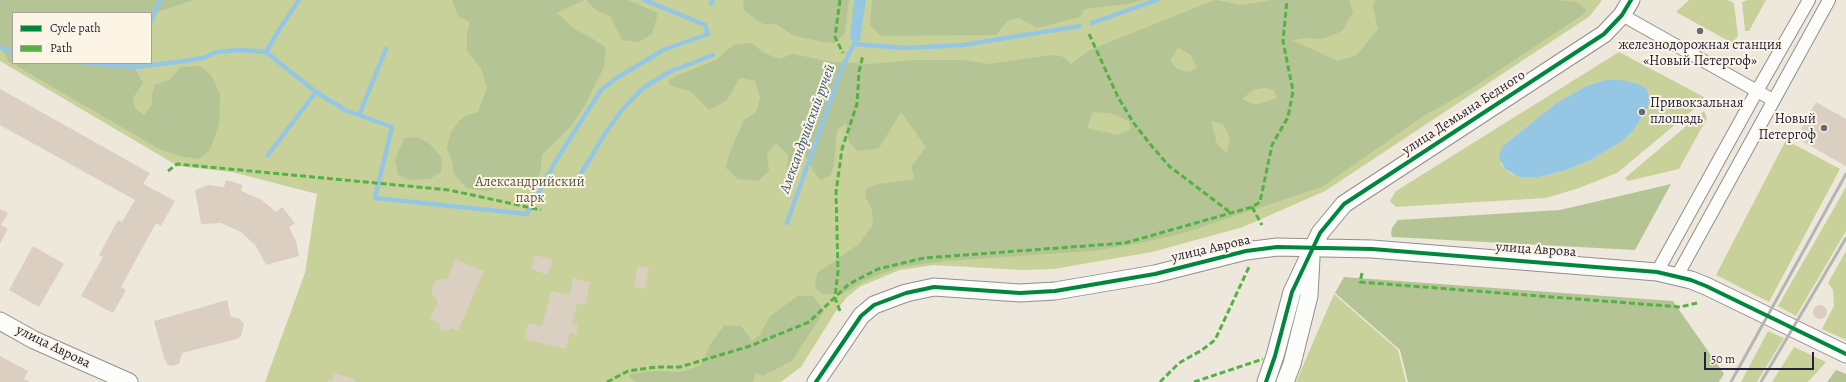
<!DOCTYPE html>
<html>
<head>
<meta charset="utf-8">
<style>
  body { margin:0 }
  #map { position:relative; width:1846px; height:382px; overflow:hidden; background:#ede8db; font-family:Alegreya,serif }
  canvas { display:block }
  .legend { position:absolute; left:12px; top:12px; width:140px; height:52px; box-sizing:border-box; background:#fcf5e5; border:1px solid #a5a1a1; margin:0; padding:5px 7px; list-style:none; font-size:12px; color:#22223b }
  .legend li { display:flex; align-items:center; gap:8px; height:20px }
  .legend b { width:20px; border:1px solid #a5a1a1 }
  .scale { position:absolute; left:1704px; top:352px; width:110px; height:18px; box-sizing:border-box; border:2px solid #22223b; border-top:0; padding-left:5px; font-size:12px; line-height:14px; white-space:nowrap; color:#22223b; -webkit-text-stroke:3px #fcf5e5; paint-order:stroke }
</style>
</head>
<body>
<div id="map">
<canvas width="1846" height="382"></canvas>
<ul class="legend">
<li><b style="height:5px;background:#00873e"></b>Cycle path</li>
<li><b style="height:5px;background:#55b146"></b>Path</li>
</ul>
<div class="scale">50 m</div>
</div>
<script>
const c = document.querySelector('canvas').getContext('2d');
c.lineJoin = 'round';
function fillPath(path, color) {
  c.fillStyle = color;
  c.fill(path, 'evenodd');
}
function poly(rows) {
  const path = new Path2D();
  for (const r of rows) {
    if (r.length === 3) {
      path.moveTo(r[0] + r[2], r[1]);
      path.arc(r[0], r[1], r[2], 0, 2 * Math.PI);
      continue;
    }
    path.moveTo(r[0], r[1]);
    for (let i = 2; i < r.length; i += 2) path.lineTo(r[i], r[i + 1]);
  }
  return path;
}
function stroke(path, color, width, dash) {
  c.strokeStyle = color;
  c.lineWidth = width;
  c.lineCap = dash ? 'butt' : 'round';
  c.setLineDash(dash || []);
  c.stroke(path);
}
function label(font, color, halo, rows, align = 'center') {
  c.font = font + ' Alegreya,serif';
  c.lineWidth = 4;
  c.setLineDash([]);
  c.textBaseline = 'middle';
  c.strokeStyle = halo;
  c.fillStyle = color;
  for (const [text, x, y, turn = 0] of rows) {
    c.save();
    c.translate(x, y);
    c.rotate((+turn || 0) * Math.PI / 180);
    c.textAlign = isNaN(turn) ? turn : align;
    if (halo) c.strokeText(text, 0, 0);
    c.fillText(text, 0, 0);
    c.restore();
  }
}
const green = poly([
  [0,0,1602,0,1590,16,1325,191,1243,227,1152,252,1054,269,1021,270,933,265,900,270,861,286,847,297,836,311,801,367,781,382,265,382,305,273,317,194,232,172,178,166,0,61],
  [13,13,151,13,151,63,13,63],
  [1689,0,1728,0,1734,3,1738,36,1732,43,1676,12],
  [1748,0,1766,0,1749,31,1745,31,1742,2],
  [1619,52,1704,97,1700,104,1617,173,1579,188,1546,198,1396,207,1390,201,1396,191],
  [1609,79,1617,80,1648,108,1632,132,1621,142,1589,161,1567,170,1539,177,1512,174,1505,169,1501,164,1505,144,1555,104,1586,86],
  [1704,111,1707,118,1679,169,1628,181,1625,178],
  [1786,140,1840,169,1769,302,1716,275],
  [1846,187,1846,231,1796,316,1778,306],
  [1846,251,1846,340,1822,329,1834,306,1833,290,1828,283],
  [1334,294,1398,350,1406,382,1296,382],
  [1768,331,1784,338,1757,382,1741,382],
  [1794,347,1826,362,1808,382,1772,382]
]);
const forest = poly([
  [0,0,194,0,151,14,151,13,13,13,13,63,132,63,143,83,133,98,135,108,144,115,152,105,152,94,155,85,169,80,181,67,200,66,211,75,220,94,219,124,210,150,199,159,180,156,161,150,8,61,0,45],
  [452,0,584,0,557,13,576,30,593,39,606,48,604,67,585,105,571,126,542,155,540,173,527,188,501,188,485,191,467,188,454,174,452,161,447,148,450,134,459,121,467,115,478,112,487,88,481,68,467,51,467,33,470,22,458,16],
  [586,0,628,0,658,13,652,34,639,42,622,40,610,16,597,11],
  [744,0,849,0,845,33,835,43,822,42,792,35,776,24,763,24,751,16,743,9],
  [872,0,1143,0,1128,4,1084,9,1080,17,1037,28,1019,18,1008,20,996,35,881,36,870,25],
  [1215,0,1242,5,1272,0,1349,0,1353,12,1342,31,1323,39,1305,38,1292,40,1338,61,1357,55,1378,29,1373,7,1375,0,1554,0,1576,2,1586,9,1584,14,1463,94,1425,115,1322,187,1184,233,1136,244,1092,251,945,261,899,267,866,280,842,294,822,294,815,287,817,273,859,244,873,225,872,210,865,196,866,189,877,184,915,179,911,167,926,147,901,112,879,148,857,151,849,142,846,123,837,130,834,164,831,175,821,180,814,172,804,154,797,178,787,177,788,155,776,143,767,153,769,171,758,181,738,179,726,168,729,154,744,120,756,112,760,98,755,81,740,78,726,101,709,110,690,91,671,86,668,81,678,75,716,60,733,45,751,43,764,53,779,59,793,54,833,62,870,64,914,60,964,60,988,64,1053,55,1064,57,1071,64,1090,50],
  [1178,48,1190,54,1197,67,1190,72,1177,69,1170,61],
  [1265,88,1274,90,1277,98,1256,105,1242,99,1253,90],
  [1093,112,1110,113,1129,121,1130,129,1118,135,1087,128],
  [1211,121,1223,124,1230,138,1227,153,1217,144],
  [418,137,430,144,442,158,441,172,430,179,410,180,398,175,395,160,404,138],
  [1671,184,1635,250,1392,237,1391,233,1392,228,1398,220,1560,210],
  [1344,277,1673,301,1724,374,1719,382,1408,382,1400,350,1335,293],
  [798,296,813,296,824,311,792,361,763,376,756,373,753,382,636,382,629,377,630,374,655,371,681,372,701,365,710,345,724,325,741,326,752,341,760,335,770,316],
  [1836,370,1846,374,1846,382,1827,382]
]);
const water = poly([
  [854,0,866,0,860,40,854,44,850,37],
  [1609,79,1627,81,1641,85,1647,90,1649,97,1648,108,1632,132,1621,142,1589,161,1567,170,1539,177,1519,177,1505,169,1499,158,1501,149,1505,144,1555,104,1586,86]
]);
const stream = poly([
  [711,4,713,0],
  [151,21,160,0],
  [1092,23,1157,0],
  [0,47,13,53],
  [266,52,279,30,299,0],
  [84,63,135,67],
  [136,63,135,67,177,62,203,58,217,52,240,50,266,52,316,92,345,110,392,127,375,198,527,214,557,159,601,90,617,78,663,50,708,34,705,25,644,0],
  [359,115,386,49],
  [268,155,316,92],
  [576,182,606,132,623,109,643,88,669,72,713,55],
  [787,223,842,68,854,44,906,48,963,45,1080,26]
]);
const building = poly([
  [0,89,150,173,143,184,175,201,161,226,156,223,121,287,126,290,113,313,81,296,103,257,99,255,118,220,122,222,135,200,0,125],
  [1816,102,1846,119,1846,166,1796,138],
  [226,180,243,185,241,191,262,200,276,212,282,207,295,223,289,227,296,241,299,256,266,265,256,246,241,232,221,223,201,224,195,190,208,185,224,187],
  [0,209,8,213,1,225,8,229,0,244],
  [33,246,64,264,39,307,9,290],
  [535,255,553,260,548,275,531,269],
  [455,259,484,271,458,331,451,328,449,330,442,331,440,329,439,323,430,319,438,301,432,294,432,289,436,280,447,279],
  [638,266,649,268,645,289,634,287],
  [573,278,590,282,585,305,577,303,572,324,578,325,576,335,570,333,566,349,524,339,528,323,542,326,551,291,569,295],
  [227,300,231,317,239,318,244,324,241,336,237,339,182,353,179,364,171,366,168,365,164,358,154,321],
  [1820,312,7],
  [0,356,28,371,24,379,30,382,0,382],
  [334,373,355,379,354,382,328,382,328,380,332,381]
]);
const street = poly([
  [1622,15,1773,100],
  [1657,272,1757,91,1809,0],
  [1677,276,1829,0]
]);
const secondary = poly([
  [0,321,34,340,129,382],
  [816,382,861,316,874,305,906,293,934,287,1020,293,1055,291,1155,274,1246,251,1277,247,1372,249,1657,272,1691,280,1706,286,1846,354],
  [1266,382,1275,356,1292,292,1320,233,1344,204,1604,34,1622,15,1631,0],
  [1285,382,1292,364,1309,296,1311,258]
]);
const rail = poly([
  [1731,382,1846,174],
  [1761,382,1846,238]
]);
const quiet = poly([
  [840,0,835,37,843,53],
  [1089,34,1118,97,1133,122,1150,144,1169,166,1231,213],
  [168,171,177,164,449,190,541,210],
  [1252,207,1262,225],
  [1362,273,1360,282,1680,307,1697,303],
  [840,311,835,298,838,271,836,192,842,149,857,104,859,72,863,55],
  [607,382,628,371,656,367,680,367,750,346,809,322,849,284,878,269,924,258,1125,243,1252,207,1260,202,1272,145,1288,117,1293,91,1283,41,1287,0],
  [1160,382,1179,363,1202,350,1215,340,1249,267],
  [1194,382,1263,359]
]);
const cycleway = poly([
  [816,382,861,316,874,305,906,293,934,287,1020,293,1055,291,1155,274,1246,251,1277,247,1372,249,1657,272,1691,280,1706,286,1846,354],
  [1266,382,1275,356,1292,292,1320,233,1344,204,1604,34,1622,15,1631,0]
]);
const markers = [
  [1700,31,4,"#696773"],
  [1642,112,4,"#696773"],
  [1824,128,4,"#696773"]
];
const poiNames = [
  ["железнодорожная станция",1700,46],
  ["«Новый Петергоф»",1700,62],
  ["Привокзальная",1650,104,"left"],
  ["площадь",1650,120,"left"],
  ["Новый",1816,120,"right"],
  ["Петергоф",1816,136,"right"]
];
const streetNames = [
  ["улица Демьяна Бедного",1464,113,-33],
  ["улица Аврова",1211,249,-13],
  ["улица Аврова",1536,250,4],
  ["улица Аврова",53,347,26]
];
const parkNames = [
  ["Александрийский",530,183],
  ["парк",530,199]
];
const waterNames = [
  ["Александрийский ручей",808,129,-70]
];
fillPath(green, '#c8d199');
fillPath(forest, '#b5c494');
fillPath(water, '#95c7e4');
stroke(stream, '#95c7e4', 4.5);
fillPath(building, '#dbcfc1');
stroke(street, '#928f8c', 14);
stroke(secondary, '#928f8c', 19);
stroke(street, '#fcfcfa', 12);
stroke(secondary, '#fcfcfa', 17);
stroke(rail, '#b4b3b5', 3);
stroke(quiet, '#55b146', 3, [6, 3]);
stroke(cycleway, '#00873e', 4);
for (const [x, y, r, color] of markers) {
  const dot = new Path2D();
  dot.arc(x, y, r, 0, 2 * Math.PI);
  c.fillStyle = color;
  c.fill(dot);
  stroke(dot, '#fcf5e5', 1.5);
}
label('14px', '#22223b', '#fcf5e5', poiNames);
label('14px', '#22223b', '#fcf5e5', streetNames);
label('14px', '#525949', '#fcf5e5', parkNames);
label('italic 15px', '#3d5778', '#fcf5e5', waterNames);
</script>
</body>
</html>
